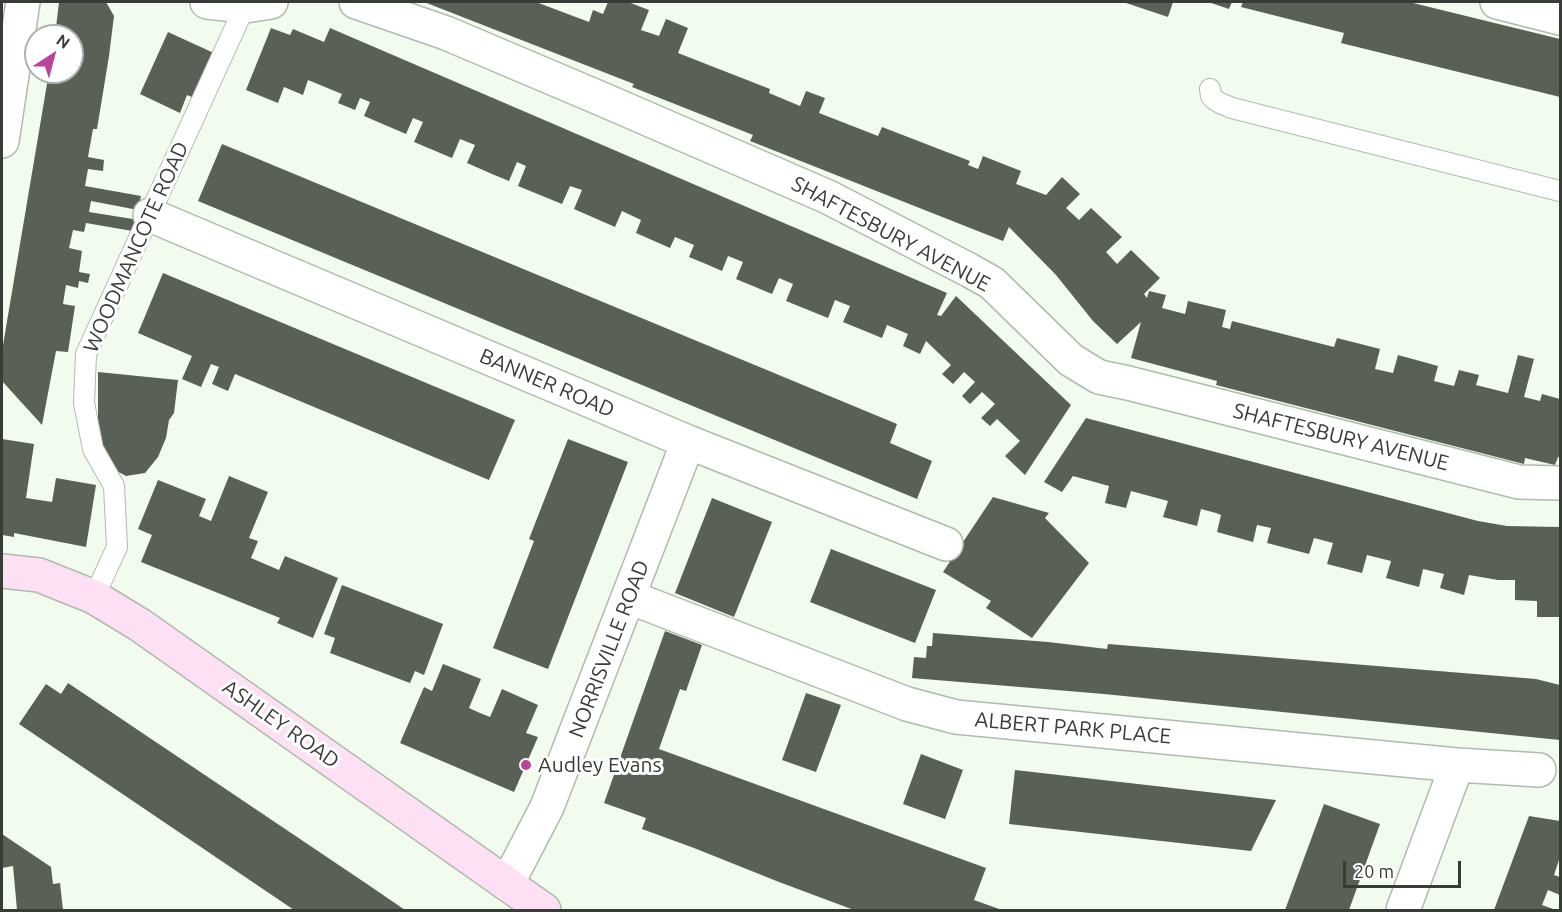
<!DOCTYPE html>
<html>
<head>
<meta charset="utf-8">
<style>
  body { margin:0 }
  #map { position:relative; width:1562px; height:912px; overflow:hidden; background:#f1fcee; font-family:Ubuntu,sans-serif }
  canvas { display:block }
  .frame { position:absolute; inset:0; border:3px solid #383c37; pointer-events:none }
  .north { position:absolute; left:24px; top:24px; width:60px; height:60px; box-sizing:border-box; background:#fff; border:2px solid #afb1af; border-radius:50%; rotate:36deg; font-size:16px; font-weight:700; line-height:24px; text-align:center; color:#383c37 }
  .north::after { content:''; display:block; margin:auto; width:21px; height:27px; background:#b49; clip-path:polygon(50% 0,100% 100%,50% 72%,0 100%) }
  .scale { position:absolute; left:1343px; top:861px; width:118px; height:27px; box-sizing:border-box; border:3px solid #383c37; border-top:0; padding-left:8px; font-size:18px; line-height:21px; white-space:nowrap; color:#383c37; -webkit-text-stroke:4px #fff; paint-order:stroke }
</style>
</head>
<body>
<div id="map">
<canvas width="1562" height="912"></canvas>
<div class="frame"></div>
<div class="north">N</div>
<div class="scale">20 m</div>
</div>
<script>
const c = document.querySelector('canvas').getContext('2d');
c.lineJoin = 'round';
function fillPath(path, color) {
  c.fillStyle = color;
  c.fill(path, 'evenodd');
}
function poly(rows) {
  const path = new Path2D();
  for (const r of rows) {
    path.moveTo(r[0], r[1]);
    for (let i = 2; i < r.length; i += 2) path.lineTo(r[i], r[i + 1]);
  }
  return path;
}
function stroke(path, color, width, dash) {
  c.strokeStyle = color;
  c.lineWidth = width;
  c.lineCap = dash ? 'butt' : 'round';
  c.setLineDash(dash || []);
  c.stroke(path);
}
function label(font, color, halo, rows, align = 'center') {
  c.font = font + ' Ubuntu,sans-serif';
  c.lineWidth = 6;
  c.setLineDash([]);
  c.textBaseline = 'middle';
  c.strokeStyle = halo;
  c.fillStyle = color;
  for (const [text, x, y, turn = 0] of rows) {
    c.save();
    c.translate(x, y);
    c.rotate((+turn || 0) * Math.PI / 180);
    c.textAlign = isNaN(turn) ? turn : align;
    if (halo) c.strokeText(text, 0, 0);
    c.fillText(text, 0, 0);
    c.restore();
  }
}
const building = poly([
  [59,2,106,2,114,16,109,56,97,129,93,129,88,157,104,160,103,171,88,169,85,186,141,196,138,210,91,201,89,212,139,220,138,232,86,223,84,232,73,230,69,248,82,251,79,272,90,274,88,283,79,281,78,288,66,285,63,304,75,306,68,352,56,351,42,425,2,381,2,351,49,72,72,72,72,36,55,36],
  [424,2,536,2,589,22,593,10,603,14,608,2,628,2,649,10,641,30,659,36,666,19,688,28,678,53,770,89,769,93,800,106,806,91,825,98,819,113,878,136,882,127,970,161,968,165,978,169,983,156,1021,171,1016,184,1046,195,1062,177,1080,194,1066,208,1079,220,1091,208,1122,237,1106,252,1117,264,1131,250,1160,278,1144,294,1147,298,1149,291,1166,295,1162,308,1185,314,1188,301,1226,310,1222,327,1230,329,1232,321,1334,347,1337,338,1380,349,1375,369,1393,373,1398,355,1438,366,1434,381,1454,386,1459,370,1479,375,1476,385,1508,393,1518,355,1534,359,1524,397,1540,401,1542,394,1560,399,1560,457,1558,457,1555,465,1525,458,1524,464,1216,385,1217,381,1131,358,1141,322,1117,344,1093,321,1056,275,1009,227,1003,241,750,141,753,135,632,87,634,84],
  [1126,2,1173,2,1168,17,1126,3],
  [1208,2,1232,2,1229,9],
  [1243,2,1409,2,1560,39,1560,97,1341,43,1344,33,1241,7],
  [271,28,290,35,293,29,324,42,330,28,947,293,937,315,941,316,956,296,1071,405,1025,475,1005,456,1020,441,997,419,990,426,981,418,995,404,982,392,970,404,962,396,975,382,964,372,953,384,942,374,951,365,926,341,920,354,903,346,908,334,887,325,882,338,843,322,850,306,835,300,828,318,786,301,793,284,779,278,772,294,736,279,743,262,728,256,722,271,706,264,689,257,694,245,675,237,670,248,636,233,641,220,622,211,615,227,574,209,582,190,570,186,562,204,518,186,526,166,517,162,509,181,492,174,467,163,475,145,460,139,452,158,414,142,423,122,413,118,406,134,364,116,370,102,360,98,355,110,338,103,342,94,308,80,303,95,284,87,278,103,246,90],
  [168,32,216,54,196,99,187,95,180,113,140,94],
  [222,144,897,424,890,443,932,461,917,499,198,201],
  [163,273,515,420,489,480,235,374,228,391,212,384,219,367,211,364,201,387,182,379,192,356,138,333],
  [98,372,178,380,174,413,169,420,166,438,158,457,145,473,126,476,111,468,101,453,98,423],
  [1086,418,1478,521,1507,526,1560,527,1560,617,1537,617,1537,601,1515,600,1515,580,1498,580,1469,575,1464,595,1440,588,1444,574,1423,569,1419,587,1386,578,1391,561,1367,555,1362,573,1327,564,1333,543,1314,538,1309,554,1267,543,1271,528,1257,525,1253,542,1217,532,1221,515,1216,513,1201,509,1197,526,1163,517,1168,501,1131,491,1126,508,1105,503,1109,486,1073,476,1062,492,1044,482],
  [2,439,34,444,26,498,52,502,56,478,96,485,86,547,14,533,14,537,2,535],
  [568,439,628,462,548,669,493,648,534,541,529,539],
  [229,476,268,492,249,538,258,541,251,558,279,570,285,556,338,578,313,638,277,623,280,618,141,562,152,535,138,529,158,480,206,499,199,516,211,521],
  [993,497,1049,513,1045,518,1089,563,1032,638,986,608,991,601,943,572],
  [712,498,772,522,734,617,675,593],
  [831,549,936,590,915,643,810,602],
  [342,585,443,624,424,675,415,671,410,683,330,653,335,638,324,634],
  [665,631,702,645,686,691,680,689,659,749,986,868,974,900,1002,910,854,910,779,882,694,848,642,829,646,818,604,803],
  [933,633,1048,642,1107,649,1108,644,1536,679,1560,685,1560,740,1104,694,912,678,914,657,926,658,927,646,932,646],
  [443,664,481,679,469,708,480,713,490,717,502,689,538,705,526,733,538,737,514,792,400,743,424,687,432,691],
  [68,683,367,884,405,910,294,910,19,724,46,684,61,694],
  [806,693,841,705,816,772,782,760],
  [921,754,963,770,945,819,903,804],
  [1015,770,1164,787,1276,800,1251,851,1009,824],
  [1324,804,1380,824,1349,910,1285,910],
  [1529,816,1560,821,1560,860,1559,860,1554,875,1560,877,1560,895,1548,890,1542,905,1556,910,1494,910],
  [2,834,51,867,53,884,60,883,63,910,17,910,13,866,2,868]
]);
const lane = poly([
  [1210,89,1211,96,1215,100,1220,103,1232,108,1560,191],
  [94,597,117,547,114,486,93,449,84,403,86,354,245,6]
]);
const street = poly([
  [207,2,245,6,271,2],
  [356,2,446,33,604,100,828,197,969,270,992,283,1071,360,1099,377,1128,383,1519,482,1560,483],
  [1497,2,1560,18],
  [2,141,23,2],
  [150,215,688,442,946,544],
  [629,597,907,704,956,717,1457,765,1539,770],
  [507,884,547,807,688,442],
  [1403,910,1457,765]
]);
const secondary = poly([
  [2,571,39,575,94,597,140,625,544,910]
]);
const markers = [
  [526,765,6,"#b49"]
];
const streetNames = [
  ["SHAFTESBURY AVENUE",891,234,28],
  ["WOODMANCOTE ROAD",136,247,-66],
  ["BANNER ROAD",547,383,23],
  ["SHAFTESBURY AVENUE",1341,437,14],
  ["NORRISVILLE ROAD",609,649,-69],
  ["ASHLEY ROAD",281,724,35],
  ["ALBERT PARK PLACE",1073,728,5]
];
const poiNames = [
  ["Audley Evans",538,765]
];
fillPath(building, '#596156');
stroke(lane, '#b0baad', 22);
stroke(street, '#b0baad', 36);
stroke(secondary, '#b0baad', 36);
stroke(lane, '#fff', 20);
stroke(street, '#fff', 33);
stroke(secondary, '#fde0f3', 33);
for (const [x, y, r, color] of markers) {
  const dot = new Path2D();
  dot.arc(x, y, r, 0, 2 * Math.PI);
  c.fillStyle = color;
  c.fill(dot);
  stroke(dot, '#fff', 2);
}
label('21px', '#383c37', '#fff', streetNames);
label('21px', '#383c37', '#fff', poiNames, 'left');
</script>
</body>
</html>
